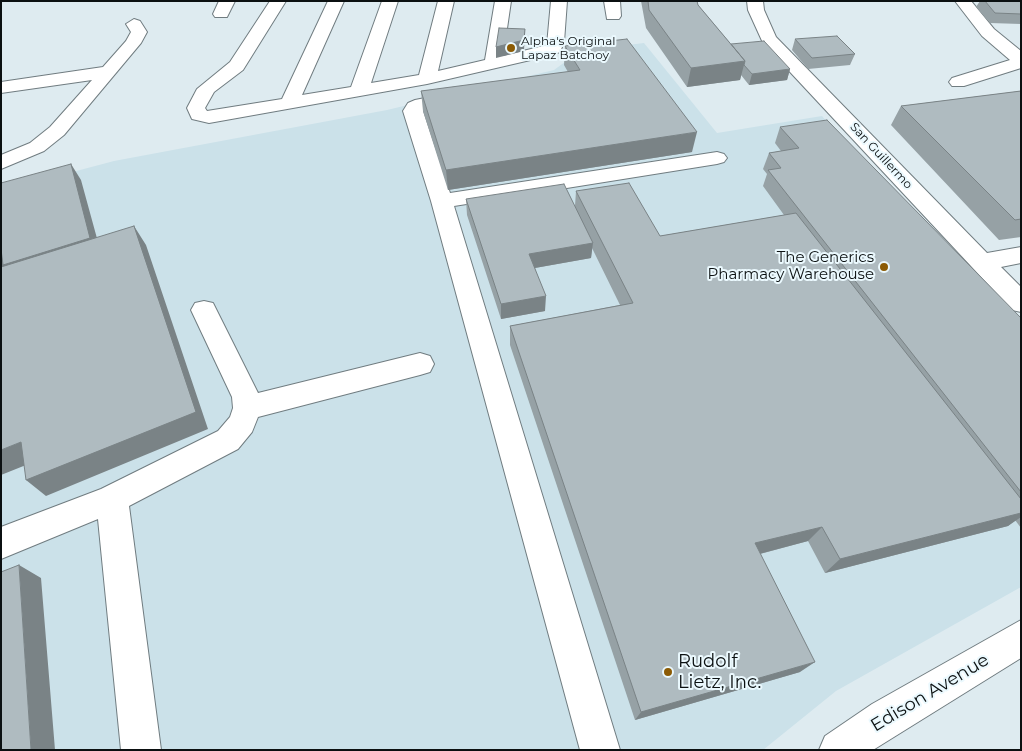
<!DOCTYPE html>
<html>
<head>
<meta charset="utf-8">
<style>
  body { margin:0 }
  #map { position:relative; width:1022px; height:751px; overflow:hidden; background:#deebf0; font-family:Montserrat,sans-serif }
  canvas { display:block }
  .frame { position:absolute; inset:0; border:2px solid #0b1011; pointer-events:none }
</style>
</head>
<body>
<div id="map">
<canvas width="1022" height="751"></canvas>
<div class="frame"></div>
</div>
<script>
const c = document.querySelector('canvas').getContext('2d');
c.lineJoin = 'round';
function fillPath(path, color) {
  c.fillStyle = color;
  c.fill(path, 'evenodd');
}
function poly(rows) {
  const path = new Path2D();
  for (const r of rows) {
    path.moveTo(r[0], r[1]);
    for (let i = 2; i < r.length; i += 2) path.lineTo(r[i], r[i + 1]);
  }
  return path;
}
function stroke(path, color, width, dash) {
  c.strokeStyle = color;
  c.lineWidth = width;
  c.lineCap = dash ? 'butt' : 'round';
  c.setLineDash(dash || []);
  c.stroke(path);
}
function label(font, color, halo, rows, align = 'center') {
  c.font = font + ' Montserrat,sans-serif';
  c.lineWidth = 4;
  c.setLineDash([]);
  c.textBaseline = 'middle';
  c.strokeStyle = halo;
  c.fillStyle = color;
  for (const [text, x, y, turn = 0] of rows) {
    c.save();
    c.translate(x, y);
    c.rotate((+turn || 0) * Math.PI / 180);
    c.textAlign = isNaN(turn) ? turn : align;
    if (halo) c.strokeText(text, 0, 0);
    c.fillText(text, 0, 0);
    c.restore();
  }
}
const built = poly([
  [644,43,717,133,822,116,854,154,1021,332,1021,587,836,691,763,750,1,750,1,191,114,161,387,110,554,70,580,51]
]);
const minor = poly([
  [219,1,235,1,227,17,215,17,213,14,219,1],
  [270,1,286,1,243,70,214,92,205,108,207,111,282,99,328,1,344,1,302,95,351,87,382,1,398,1,371,83,419,75,438,1,454,1,438,71,485,60,495,1,511,1,503,56,547,45,551,1,567,1,564,42,560,52,552,55,427,84,209,123,192,119,187,108,197,89,230,62,270,1],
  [604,1,620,1,621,16,619,19,607,19,604,1],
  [747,1,763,1,764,10,776,37,987,253,1021,247,1021,263,1001,267,1021,287,1021,312,1012,310,763,43,748,10,747,1],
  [955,1,971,1,994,29,1021,51,1021,68,964,86,952,86,949,82,952,78,1010,60,982,36,955,1],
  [134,19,140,21,147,32,141,43,64,135,44,151,1,169,1,155,30,143,50,127,92,80,1,93,1,82,103,67,126,41,131,32,126,24,134,19],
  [460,91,467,93,469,97,467,101,423,111,450,193,717,152,724,154,727,158,724,162,717,164,454,206,620,750,580,750,431,201,403,111,408,103,415,100,460,91],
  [204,301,213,303,258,393,420,353,430,356,434,364,430,372,420,375,258,417,252,432,238,449,129,506,161,750,121,750,98,519,1,559,1,527,101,489,218,431,230,417,233,408,232,397,191,310,195,303,204,301],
  [1021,620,1021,658,873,750,819,750,825,736,872,704,1021,620]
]);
const wall = poly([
  [641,1,697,1,698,5,731,44,790,69,787,80,749,85,741,75,740,80,687,87,646,28],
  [899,1,936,1,935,2],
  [980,1,1021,1,1021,24,990,23,976,7],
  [795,39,855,54,850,65,808,69,792,50],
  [565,46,692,152,448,190,423,111,421,91,568,72,564,65],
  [1021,91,1021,237,999,240,891,125,901,106],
  [780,127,1021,318,1021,528,1015,520,1008,526,825,573,808,541,760,554,800,672,635,720,510,345,510,326,620,305,592,248,591,258,535,268,545,311,501,319,467,215,466,199,575,206,576,191,660,236,784,215,763,186,767,174,763,169,769,153,781,151,775,143]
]);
const shadedWall = poly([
  [525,29,524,51,496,58,496,47],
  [745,61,740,80,687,87,691,68],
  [790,69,787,80,749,85,752,74],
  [697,132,692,152,448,190,446,170],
  [71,164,81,180,101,253,1,284,1,231],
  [134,226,146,245,208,429,46,496,26,480],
  [593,243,591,258,529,269,529,254],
  [546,296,545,311,501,319,501,304],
  [21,442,41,459,1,475,1,450],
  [1021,513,1021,517,1008,526,825,573,840,559],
  [822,527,808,541,744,558,755,543],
  [19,565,41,578,55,750,31,750],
  [815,662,800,672,635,720,641,712]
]);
const building = poly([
  [648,1,697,1,698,5,745,61,691,68,649,10,648,1],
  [985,1,1021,1,1021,14,995,13,985,1],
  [499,28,525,29,524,40,496,47,499,28],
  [837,36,855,54,812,58,795,39,837,36],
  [627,39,697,132,446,170,421,91,580,70,565,46,627,39],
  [764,41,790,69,752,74,744,65,745,61,731,44,764,41],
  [1021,91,1021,219,1015,220,901,106,1021,91],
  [827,120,1021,318,1021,492,768,170,781,168,769,153,799,148,780,127,827,120],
  [71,164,90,238,3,265,1,249,1,183,71,164],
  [629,183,660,236,796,213,1021,499,1021,513,840,559,822,527,755,543,815,662,641,712,510,326,633,303,576,191,629,183],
  [564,184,593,243,529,254,546,296,501,304,466,199,564,184],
  [134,226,196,412,26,480,21,442,1,450,1,267,134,226],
  [19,565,31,750,1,750,1,572,19,565]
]);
const markers = [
  [511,48,5,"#8c5b05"],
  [884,267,5,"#8c5b05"],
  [668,672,5,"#8c5b05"]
];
const farPoinames = [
  ["Alpha's Original",521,41],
  ["Lapaz Batchoy",521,55]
];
const farStreetnames = [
  ["San Guillermo",881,156,47]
];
const poiNames = [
  ["The Generics",874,258],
  ["Pharmacy Warehouse",874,275]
];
const nearPoinames = [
  ["Rudolf",678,662],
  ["Lietz, Inc.",678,683]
];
const nearStreetnames = [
  ["Edison Avenue",930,693,-31]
];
fillPath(built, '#cbe1e9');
stroke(minor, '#707c80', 2);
fillPath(minor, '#fff');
fillPath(wall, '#96a1a5');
fillPath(shadedWall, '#7a8386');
fillPath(building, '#afbbc0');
stroke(building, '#7a8386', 1);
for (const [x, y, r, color] of markers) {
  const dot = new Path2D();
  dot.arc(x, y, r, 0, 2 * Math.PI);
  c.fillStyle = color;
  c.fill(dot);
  stroke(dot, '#ebf9fe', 2);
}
label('12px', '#0b1011', '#ebf9fe', farPoinames, 'left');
label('12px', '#0b1011', '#ebf9fe', farStreetnames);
label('15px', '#0b1011', '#ebf9fe', poiNames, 'right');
label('18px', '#0b1011', '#ebf9fe', nearPoinames, 'left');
label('18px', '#0b1011', '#ebf9fe', nearStreetnames);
</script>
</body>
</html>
